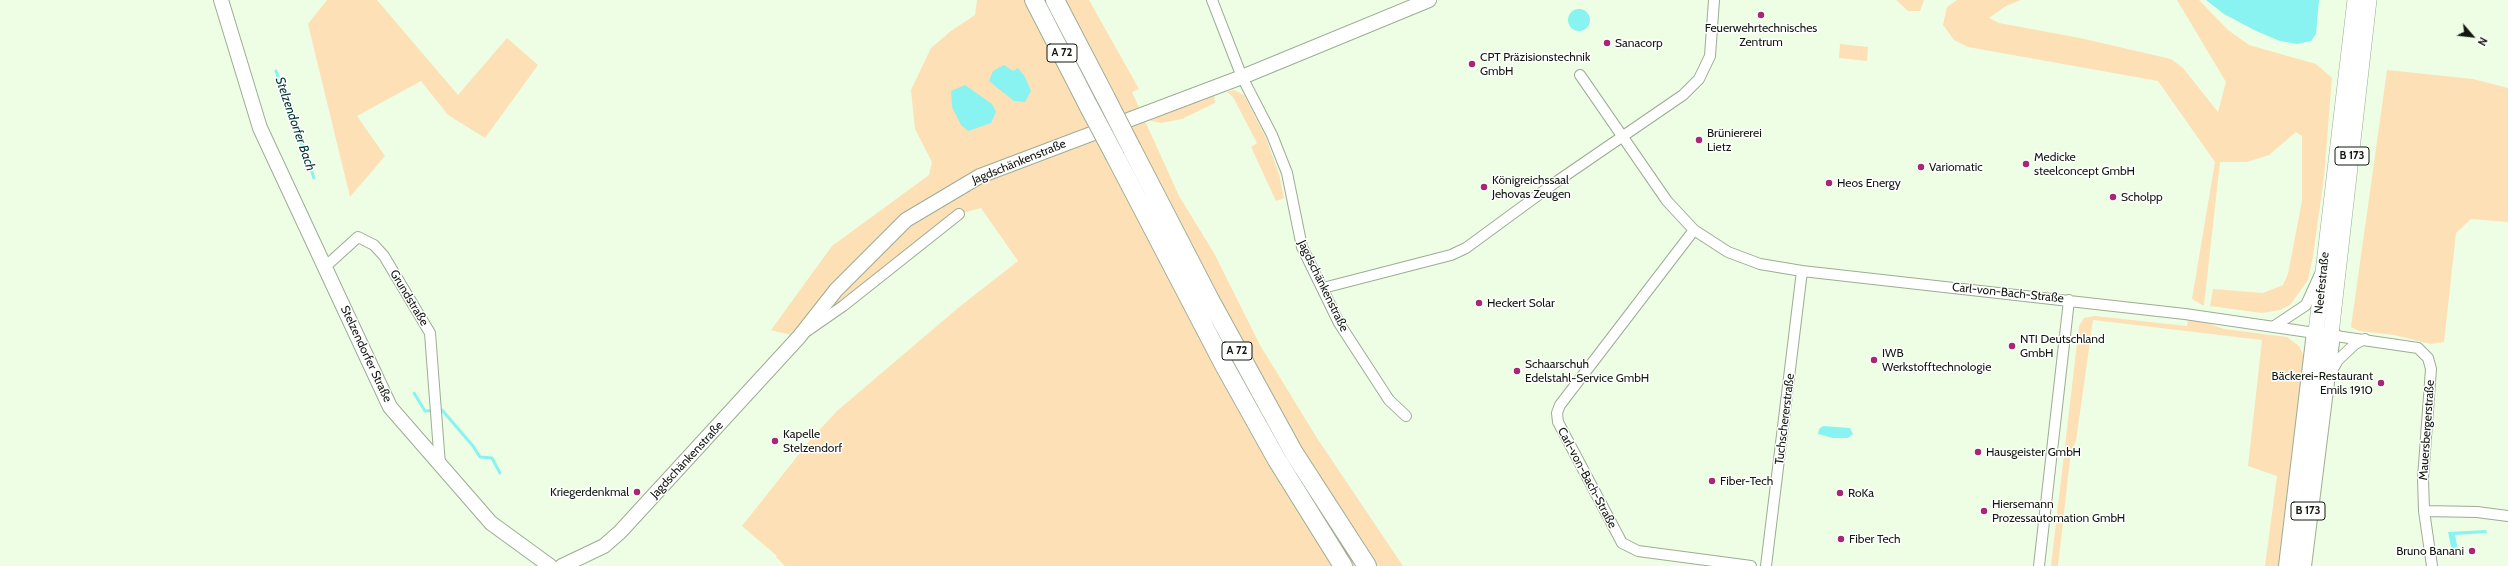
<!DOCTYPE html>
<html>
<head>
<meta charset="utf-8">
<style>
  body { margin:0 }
  #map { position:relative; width:2508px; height:566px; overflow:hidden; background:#edfee4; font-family:Cabin,sans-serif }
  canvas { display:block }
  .north { position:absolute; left:2452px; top:16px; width:40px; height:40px; -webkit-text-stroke:3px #fff; paint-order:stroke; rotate:118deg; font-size:11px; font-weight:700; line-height:16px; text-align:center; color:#12180f }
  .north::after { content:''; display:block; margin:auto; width:14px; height:18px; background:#12180f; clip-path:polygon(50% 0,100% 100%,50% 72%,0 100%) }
</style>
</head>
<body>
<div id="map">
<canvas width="2508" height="566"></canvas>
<div class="north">N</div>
</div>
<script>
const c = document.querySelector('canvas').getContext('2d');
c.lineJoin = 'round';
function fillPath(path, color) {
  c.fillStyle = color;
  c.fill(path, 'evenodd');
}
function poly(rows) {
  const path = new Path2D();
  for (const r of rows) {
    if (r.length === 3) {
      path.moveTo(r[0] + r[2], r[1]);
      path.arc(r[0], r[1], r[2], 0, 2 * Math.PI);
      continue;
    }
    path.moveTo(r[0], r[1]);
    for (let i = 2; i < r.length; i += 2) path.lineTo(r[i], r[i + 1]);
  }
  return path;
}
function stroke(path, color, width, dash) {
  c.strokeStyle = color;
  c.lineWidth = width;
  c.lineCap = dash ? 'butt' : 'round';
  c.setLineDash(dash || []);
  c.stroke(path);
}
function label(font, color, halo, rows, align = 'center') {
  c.font = font + ' Cabin,sans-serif';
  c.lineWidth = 3;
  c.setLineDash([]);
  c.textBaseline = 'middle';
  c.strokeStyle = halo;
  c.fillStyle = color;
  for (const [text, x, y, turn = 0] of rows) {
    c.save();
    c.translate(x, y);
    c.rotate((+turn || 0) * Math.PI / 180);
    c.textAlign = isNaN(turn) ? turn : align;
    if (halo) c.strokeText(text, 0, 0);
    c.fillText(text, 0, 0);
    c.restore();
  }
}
const green = poly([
  [327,0,377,0,458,95,507,38,538,65,485,138,448,115,421,81,357,116,385,156,350,197,308,24],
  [977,0,1089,0,1139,89,1132,92,1179,196,1214,253,1260,345,1317,438,1403,566,785,566,776,557,777,556,742,526,811,439,837,411,958,308,1018,261,981,208,959,214,799,337,771,330,832,246,929,175,932,162,915,129,911,90,931,48,951,31,975,15],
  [1896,0,1924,0,1920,11,1908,11],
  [1957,0,2021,0,2006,6,1989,18,1999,23,2080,38,2171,59,2183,68,2218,112,2226,82,2177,0,2199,0,2228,30,2249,45,2316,64,2332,78,2324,177,2313,256,2308,280,2290,305,2280,310,2262,313,2210,306,2213,289,2263,293,2283,285,2288,274,2302,201,2302,136,2296,132,2269,155,2247,162,2220,162,2204,305,2202,305,2192,299,2215,162,2158,81,1968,47,1954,40,1943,25,1947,7],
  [1840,44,1868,47,1867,61,1839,58],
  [2387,70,2473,79,2508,88,2508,222,2471,219,2456,233,2444,342,2431,344,2394,335,2359,331,2351,327],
  [1234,90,1244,95,1266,138,1279,174,1284,198,1276,201,1251,147,1257,143,1233,97,1227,92],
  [1214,94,1215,103,1182,119,1161,123,1147,120],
  [2095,316,2187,326,2188,320,2201,321,2224,329,2287,337,2299,346,2305,358,2282,566,2265,566,2277,476,2248,466,2262,340,2093,320,2076,441,2071,451,2058,566,2051,566,2079,326,2084,318]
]);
const water = poly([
  [2206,0,2319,0,2316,34,2311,41,2297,44,2280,41,2256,31,2224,14],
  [1579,20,11],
  [1004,65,1013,71,1018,68,1025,77,1031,91,1025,102,1014,101,989,81,993,71],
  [965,85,992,104,996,112,991,123,968,131,961,125,952,107,951,91],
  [1823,426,1850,428,1853,434,1848,438,1833,438,1818,434,1819,429],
  [2486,530,2487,533,2455,535,2458,550,2452,551,2448,532]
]);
const stream = poly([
  [276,71,314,178],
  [414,393,425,411,442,410,473,446,480,457,492,458,500,473]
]);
const street = poly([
  [1212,0,1242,77,1272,135,1287,173,1302,247,1339,323,1389,400,1406,416],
  [1580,75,1667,201,1694,230,1728,252,1760,264,1802,271,2185,314,2418,348,2428,358,2431,369,2423,478,2424,511,2432,566],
  [1694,230,1560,405,1557,413,1558,422,1622,543,1638,551,1751,566],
  [326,266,358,237,374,245,384,256,430,333,440,465],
  [1323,288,1451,255,1466,248,1556,182,1683,95,1699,79,1710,56,1714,0],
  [2273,327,2306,305,2320,274],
  [807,331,843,306,959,214],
  [2330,374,2338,360,2355,344,2365,339],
  [2424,511,2477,512,2508,516],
  [1766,566,1802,271],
  [2039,566,2069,300]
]);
const secondary = poly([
  [221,0,260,128,390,407,491,523,550,566],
  [562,566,604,546,620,532,799,337,836,290,906,220,980,176,1242,77,1429,0]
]);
const primary = poly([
  [2316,332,2355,0],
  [2331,334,2369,0]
]);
const highway = poly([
  [1034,0,1089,107],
  [1055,0,1106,98],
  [1132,149,1209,298,1294,453,1367,566],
  [1115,156,1224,365,1277,460,1343,566],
  [2288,566,2316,332],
  [2302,566,2331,334]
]);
const highwayBridge = poly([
  [1106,98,1132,149],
  [1089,107,1115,156]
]);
const markers = [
  [1761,15,4,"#a82775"],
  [1607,43,4,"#a82775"],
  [1472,64,4,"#a82775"],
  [1699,140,4,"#a82775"],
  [2026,164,4,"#a82775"],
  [1921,167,4,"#a82775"],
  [1829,183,4,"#a82775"],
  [1484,187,4,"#a82775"],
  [2113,197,4,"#a82775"],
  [1479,303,4,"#a82775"],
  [2012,346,4,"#a82775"],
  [1874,360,4,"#a82775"],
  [1517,371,4,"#a82775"],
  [2381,383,4,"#a82775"],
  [775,441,4,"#a82775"],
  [1978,452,4,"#a82775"],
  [1712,481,4,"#a82775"],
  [637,492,4,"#a82775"],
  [1840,493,4,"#a82775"],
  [1984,511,4,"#a82775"],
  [1841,539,4,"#a82775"],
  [2472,551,4,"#a82775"]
];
const shields = [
  [1062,53,30],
  [2352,156,34],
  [1237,351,30],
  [2308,511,34]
];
const shieldNames = [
  ["A 72",1062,53],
  ["B 173",2352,156],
  ["A 72",1237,351],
  ["B 173",2308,511]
];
const poiNames = [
  ["Feuerwehrtechnisches",1761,28,"center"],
  ["Zentrum",1761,42,"center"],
  ["Sanacorp",1615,43],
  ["CPT Präzisionstechnik",1480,57],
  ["GmbH",1480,71],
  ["Brüniererei",1707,133],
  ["Lietz",1707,147],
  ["Medicke",2034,157],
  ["steelconcept GmbH",2034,171],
  ["Variomatic",1929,167],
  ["Königreichssaal",1492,180],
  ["Jehovas Zeugen",1492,194],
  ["Heos Energy",1837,183],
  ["Scholpp",2121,197],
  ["Heckert Solar",1487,303],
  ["NTI Deutschland",2020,339],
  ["GmbH",2020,353],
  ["IWB",1882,353],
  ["Werkstofftechnologie",1882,367],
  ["Schaarschuh",1525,364],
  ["Edelstahl-Service GmbH",1525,378],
  ["Bäckerei-Restaurant",2373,376,"right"],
  ["Emils 1910",2373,390,"right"],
  ["Kapelle",783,434],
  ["Stelzendorf",783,448],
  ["Hausgeister GmbH",1986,452],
  ["Fiber-Tech",1720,481],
  ["Kriegerdenkmal",629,492,"right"],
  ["RoKa",1848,493],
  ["Hiersemann",1992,504],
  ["Prozessautomation GmbH",1992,518],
  ["Fiber Tech",1849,539],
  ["Bruno Banani",2464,551,"right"]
];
const streetNames = [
  ["Jagdschänkenstraße",1019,162,-22],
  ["Neefestraße",2322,283,-84],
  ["Jagdschänkenstraße",1323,286,64],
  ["Carl-von-Bach-Straße",2008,293,6],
  ["Grundstraße",409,298,59],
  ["Stelzendorfer Straße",366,354,65],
  ["Tuchschererstraße",1785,419,-83],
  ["Mauersbergerstraße",2427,430,-86],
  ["Jagdschänkenstraße",687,460,-47],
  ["Carl-von-Bach-Straße",1587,478,62]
];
const waterNames = [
  ["Stelzendorfer Bach",295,124,71]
];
fillPath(green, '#fde0b6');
fillPath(water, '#89f3f1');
stroke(stream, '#89f3f1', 3);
stroke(street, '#9cad94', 12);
stroke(secondary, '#9cad94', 16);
stroke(primary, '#9cad94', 16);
stroke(highway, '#9cad94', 20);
stroke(street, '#fff', 10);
stroke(secondary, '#fff', 14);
stroke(primary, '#fff', 15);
stroke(highway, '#fff', 18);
stroke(highwayBridge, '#9cad94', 20, []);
stroke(highwayBridge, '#fff', 18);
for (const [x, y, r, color] of markers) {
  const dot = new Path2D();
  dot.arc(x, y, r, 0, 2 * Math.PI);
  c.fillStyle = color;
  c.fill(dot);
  stroke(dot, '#fff', 1.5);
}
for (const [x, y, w] of shields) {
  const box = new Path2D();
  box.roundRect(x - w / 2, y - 9, w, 18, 3);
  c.fillStyle = '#fff';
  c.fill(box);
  stroke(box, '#12180f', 1);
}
label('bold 11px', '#12180f', null, shieldNames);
label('12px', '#12180f', '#fff', poiNames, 'left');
label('12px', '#12180f', '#fff', streetNames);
label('italic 13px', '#003433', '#fff', waterNames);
</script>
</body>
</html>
